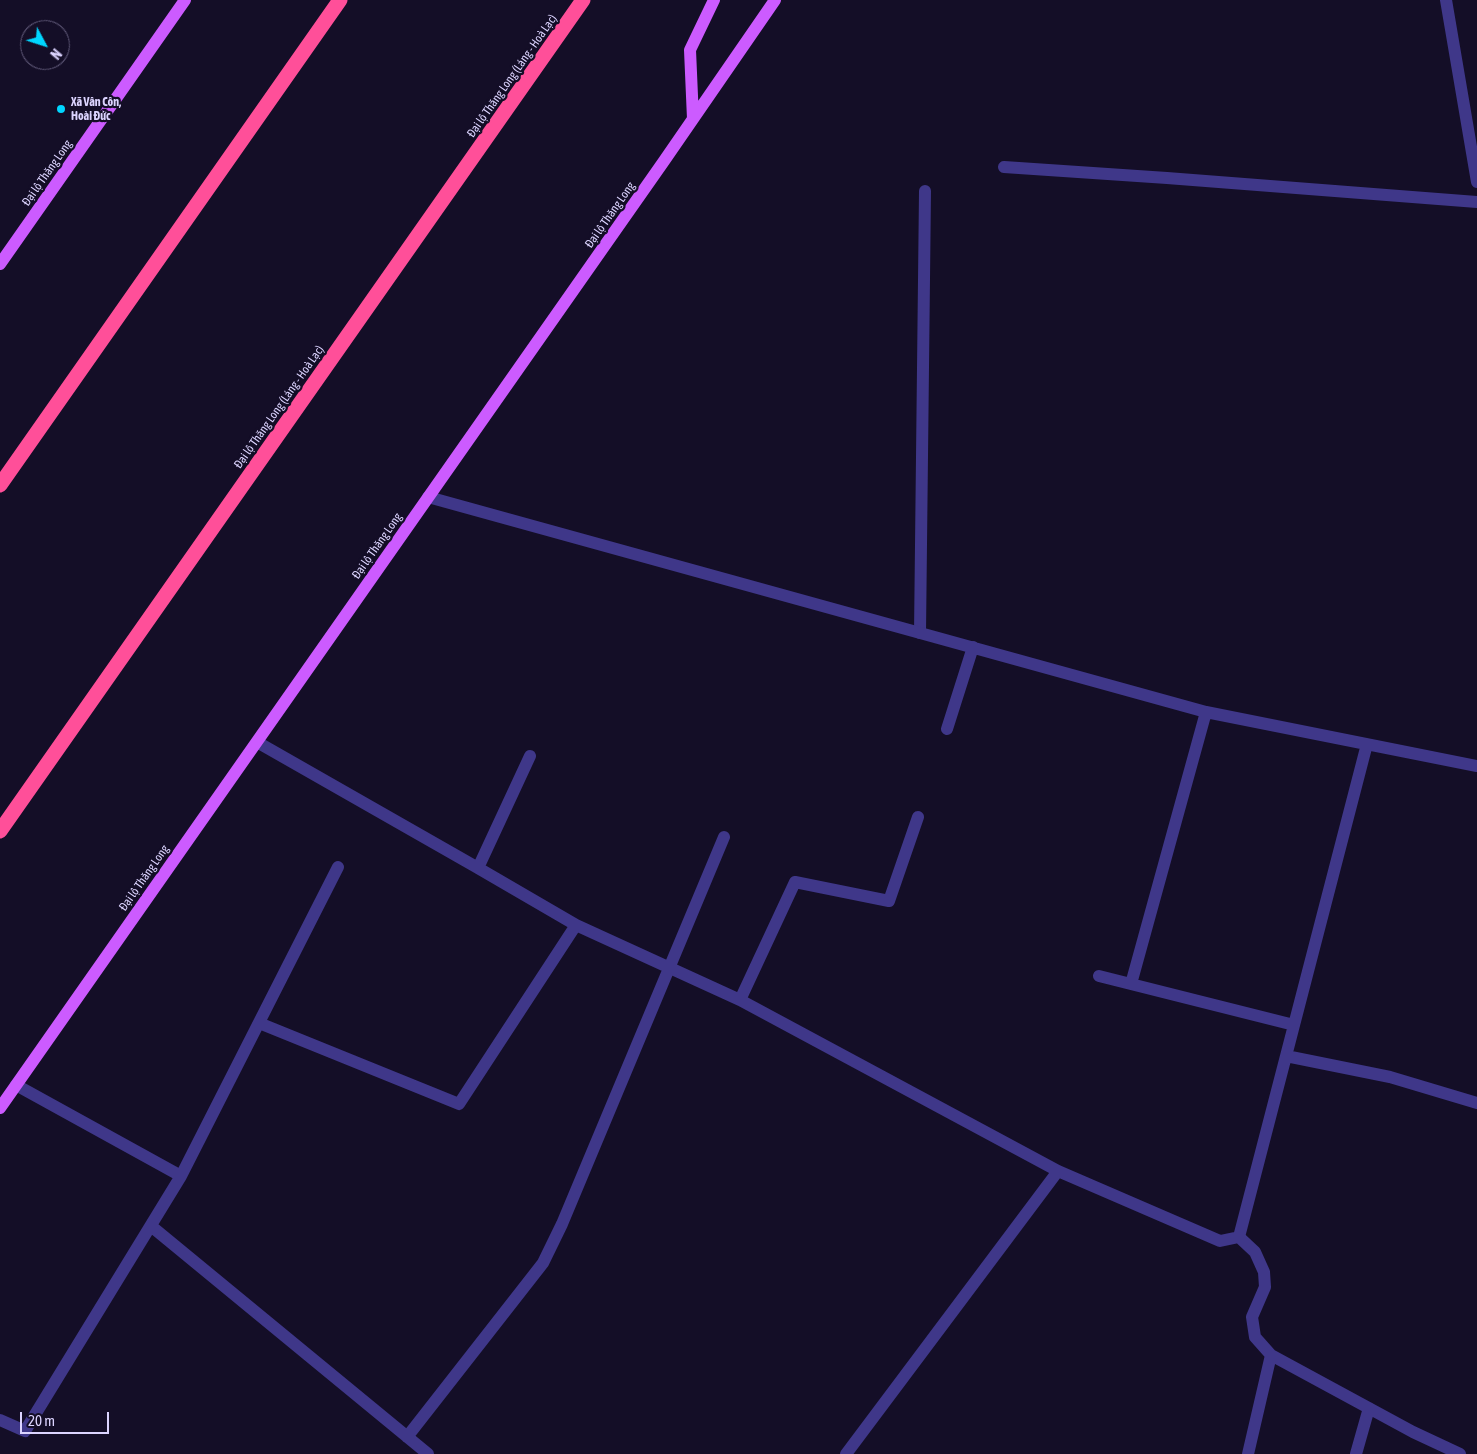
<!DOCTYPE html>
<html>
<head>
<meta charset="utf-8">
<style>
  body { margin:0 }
  #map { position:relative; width:1477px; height:1454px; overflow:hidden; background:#140e27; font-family:"Asap Condensed",sans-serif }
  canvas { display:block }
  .north { position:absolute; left:20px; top:20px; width:50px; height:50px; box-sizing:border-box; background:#140e27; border:1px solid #645d7d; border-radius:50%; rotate:130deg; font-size:14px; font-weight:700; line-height:20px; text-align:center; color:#dcd4ff }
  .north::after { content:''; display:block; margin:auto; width:18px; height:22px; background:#00d6ff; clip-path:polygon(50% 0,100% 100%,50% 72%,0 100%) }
  .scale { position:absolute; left:20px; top:1412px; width:89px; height:22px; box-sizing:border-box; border:2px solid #dcd4ff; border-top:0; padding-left:6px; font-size:15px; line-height:18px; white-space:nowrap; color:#dcd4ff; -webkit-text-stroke:4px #140e27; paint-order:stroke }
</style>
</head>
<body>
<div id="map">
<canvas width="1477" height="1454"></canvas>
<div class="north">N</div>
<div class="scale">20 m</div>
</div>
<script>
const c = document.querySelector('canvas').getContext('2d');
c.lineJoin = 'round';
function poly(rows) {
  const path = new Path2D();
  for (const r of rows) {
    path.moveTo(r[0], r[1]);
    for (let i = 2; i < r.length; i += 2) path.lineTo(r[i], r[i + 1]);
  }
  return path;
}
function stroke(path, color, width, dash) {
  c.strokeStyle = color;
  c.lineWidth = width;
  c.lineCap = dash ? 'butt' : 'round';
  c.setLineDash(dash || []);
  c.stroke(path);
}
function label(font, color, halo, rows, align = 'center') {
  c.font = font + ' "Asap Condensed",sans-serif';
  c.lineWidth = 4.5;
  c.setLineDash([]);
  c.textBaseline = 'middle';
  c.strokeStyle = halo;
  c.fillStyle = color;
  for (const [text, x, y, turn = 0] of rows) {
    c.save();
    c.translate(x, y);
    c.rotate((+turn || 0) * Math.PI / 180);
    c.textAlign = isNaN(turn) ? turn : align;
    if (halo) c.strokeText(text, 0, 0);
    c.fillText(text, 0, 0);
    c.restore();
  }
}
const service = poly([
  [1004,167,1167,178,1477,202],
  [920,633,925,191]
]);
const minor = poly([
  [1446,0,1477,182],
  [428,497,1206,712,1477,766],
  [947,729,973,647],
  [257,742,478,868],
  [530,756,478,868,576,925,740,1000,1058,1171,1220,1241,1239,1237,1367,744],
  [1099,976,1294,1025],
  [1131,984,1206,712],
  [740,1000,795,882,889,901,918,817],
  [259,1023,459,1104,576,925],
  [1286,1056,1390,1077,1477,1103],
  [16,1085,181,1176],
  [151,1226,428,1454],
  [1239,1237,1255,1252,1264,1272,1265,1287,1252,1317,1255,1337,1271,1355],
  [0,1420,25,1431,181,1176,338,867],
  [407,1437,543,1263,562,1224,724,837],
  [846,1454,1058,1171],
  [1248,1454,1271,1355,1413,1432,1460,1454],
  [1356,1454,1369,1408]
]);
const primary = poly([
  [693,119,690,50,714,0],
  [0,264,185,0],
  [0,1108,664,161,775,0]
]);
const motorway = poly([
  [0,485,340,0],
  [0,831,583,0]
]);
const markers = [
  [61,109,5,"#00d6ff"]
];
const streetNames = [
  ["Đại lộ Thăng Long (Láng - Hoà Lạc)",512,76,-55],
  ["Đại lộ Thăng Long",47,173,-55],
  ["Đại lộ Thăng Long",610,215,-55],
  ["Đại lộ Thăng Long (Láng - Hoà Lạc)",279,407,-55],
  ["Đại lộ Thăng Long",377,546,-55],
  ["Đại lộ Thăng Long",144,878,-55]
];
const poiNames = [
  ["Xã Vân Côn,",71,102],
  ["Hoài Đức",71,116]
];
stroke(service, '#3f3789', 12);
stroke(minor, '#3f3789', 12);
stroke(primary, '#cc5bff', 12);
stroke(motorway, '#ff4f99', 15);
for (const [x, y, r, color] of markers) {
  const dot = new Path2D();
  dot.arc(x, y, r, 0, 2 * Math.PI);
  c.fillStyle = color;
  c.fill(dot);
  stroke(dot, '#140e27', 2);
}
label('12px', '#dcd4ff', '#140e27', streetNames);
label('bold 12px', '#dcd4ff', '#140e27', poiNames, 'left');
</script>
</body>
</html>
